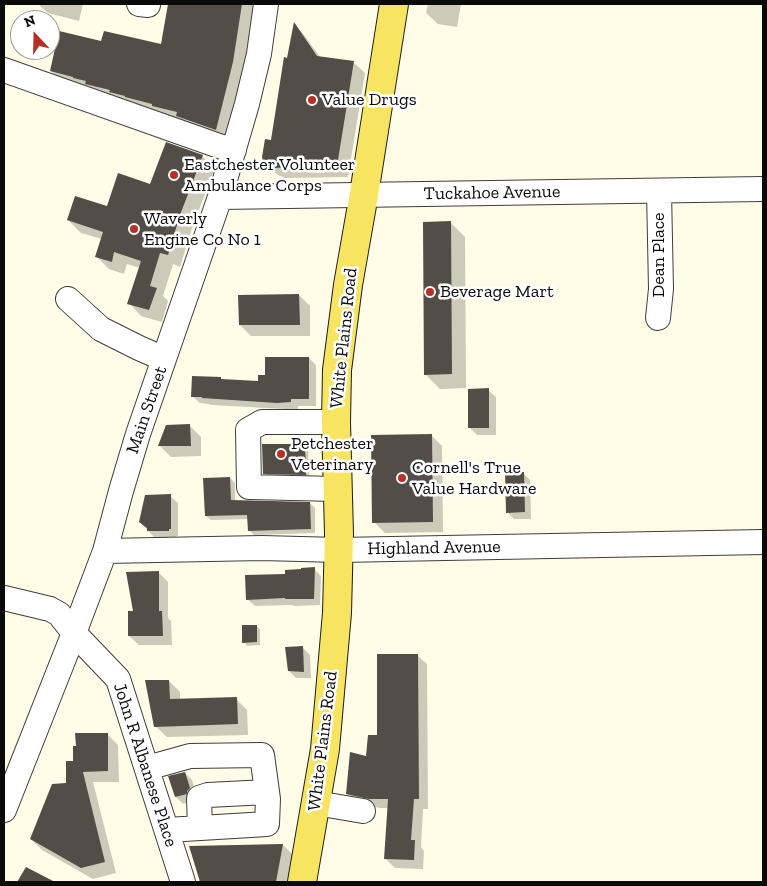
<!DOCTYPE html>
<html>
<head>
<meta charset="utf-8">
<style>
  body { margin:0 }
  #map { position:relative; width:767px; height:886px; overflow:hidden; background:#fffde8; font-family:"Zilla Slab",serif }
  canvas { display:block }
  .frame { position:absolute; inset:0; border:5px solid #0a0a0a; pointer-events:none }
  .north { position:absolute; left:10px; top:10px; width:50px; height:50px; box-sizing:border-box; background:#fff; border:1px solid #9d9d9d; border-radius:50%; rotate:339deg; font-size:14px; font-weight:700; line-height:20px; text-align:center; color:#0a0a0a }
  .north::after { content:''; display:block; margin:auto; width:18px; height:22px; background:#b73025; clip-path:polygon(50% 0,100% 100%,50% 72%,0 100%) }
</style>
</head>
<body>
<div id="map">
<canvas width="767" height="886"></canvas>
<div class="frame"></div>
<div class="north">N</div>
</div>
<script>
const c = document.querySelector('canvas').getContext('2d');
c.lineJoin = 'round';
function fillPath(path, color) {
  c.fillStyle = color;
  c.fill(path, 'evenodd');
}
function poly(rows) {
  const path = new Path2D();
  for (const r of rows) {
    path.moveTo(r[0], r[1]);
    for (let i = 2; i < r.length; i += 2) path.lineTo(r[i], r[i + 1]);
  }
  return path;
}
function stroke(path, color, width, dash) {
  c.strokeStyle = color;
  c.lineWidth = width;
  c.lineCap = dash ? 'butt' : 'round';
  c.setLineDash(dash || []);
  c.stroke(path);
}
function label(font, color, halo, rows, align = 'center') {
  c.font = font + ' "Zilla Slab",serif';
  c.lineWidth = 5;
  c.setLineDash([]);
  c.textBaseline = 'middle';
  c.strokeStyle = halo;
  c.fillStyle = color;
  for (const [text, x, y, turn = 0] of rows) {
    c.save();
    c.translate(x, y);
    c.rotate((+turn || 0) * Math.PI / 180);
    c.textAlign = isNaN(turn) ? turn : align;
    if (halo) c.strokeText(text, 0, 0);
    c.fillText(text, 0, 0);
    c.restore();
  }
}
const shadow = poly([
  [41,4,83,4,79,21,48,13,40,6],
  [169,4,261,4,233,146,68,88,51,71,102,42,162,46],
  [428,4,461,4,457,27,438,24,426,13],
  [294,24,304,35,320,57,353,62,365,73,348,177,285,178,278,175,266,164,288,59],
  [202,156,215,168,192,228,180,267,173,264,163,296,168,301,162,322,141,316,129,303,140,268,127,264,124,274,109,269,96,256,102,239,81,233,68,220,108,207,151,185],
  [451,223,465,237,466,388,440,389,425,374],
  [299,295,310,306,310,336,251,336,240,325],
  [309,358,316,365,316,406,298,406,298,409,285,409,211,405,209,404,200,403,192,396,223,381,259,382,266,376],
  [488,390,496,397,496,435,477,435,469,427],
  [166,426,190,426,201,437,201,456,171,457,160,446],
  [431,435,442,446,443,532,385,533,374,522],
  [305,445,308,448,309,477,267,476,264,473],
  [523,473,530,480,531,519,514,519,507,512],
  [230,478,235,483,235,501,310,503,315,508,315,533,254,535,249,530,249,519,211,520,206,516],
  [170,496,178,503,178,536,176,536,176,538,155,538,140,522],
  [314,569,321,576,320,605,294,606,292,605,255,606,247,599,286,575],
  [159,573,168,582,168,618,171,621,172,645,139,645,129,636,134,612],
  [256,626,260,629,260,645,247,646,244,642],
  [302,647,310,655,311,678,296,678,289,671],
  [417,655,427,664,428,809,423,809,421,847,424,851,423,869,395,868,385,858,388,808,380,808,357,803,347,794,378,737],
  [169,681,180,692,180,700,236,699,247,710,248,735,167,737,155,726],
  [107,734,118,745,119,782,93,782,116,873,93,879,42,850,31,839,67,785,75,762],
  [185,773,192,780,197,796,194,801,183,804,176,797],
  [283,845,294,856,289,882,201,882,190,847]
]);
const building = poly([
  [168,4,242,4,233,62,216,130,176,116,177,112,152,106,152,104,125,97,125,96,109,92,110,90,85,84,86,81,73,78,73,77,50,71,59,31,101,41,104,31,161,44],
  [294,22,317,56,354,61,337,166,273,168,265,164,263,161,262,157,265,139,271,140,284,57,287,58],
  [166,142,203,155,180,215,168,255,160,253,150,286,157,288,149,310,127,304,141,261,114,252,112,262,95,257,103,232,67,220,75,196,107,206,118,173,150,184],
  [451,221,452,374,424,375,423,222],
  [299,294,300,325,239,325,238,295],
  [265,357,309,357,309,399,291,399,291,402,277,403,202,398,202,397,191,397,192,376,221,377,221,379,258,381,258,375,265,375],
  [489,388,489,428,468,428,468,389],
  [190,424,191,446,158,446,166,425],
  [432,434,433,522,372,523,371,435],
  [262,444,305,444,306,475,263,474],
  [505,472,524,472,525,512,506,513],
  [230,477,231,500,310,502,311,529,248,531,247,515,205,516,203,478],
  [171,494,171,529,169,529,169,531,147,531,147,528,139,522,145,495],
  [315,567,314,599,285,599,285,598,246,600,245,575,285,574,285,570,301,569,301,568],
  [159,571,159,611,162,611,163,636,128,636,128,611,133,611,126,572],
  [242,625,257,625,257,642,242,643],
  [303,646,304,672,288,671,285,647],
  [377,654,418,654,419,799,414,799,411,840,415,840,414,860,384,859,388,799,369,799,346,794,350,752,366,756,368,735,377,735],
  [145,680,169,680,170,699,237,697,238,724,154,727],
  [75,733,108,733,108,771,83,772,105,862,81,868,30,839,52,784,66,783,66,761,73,761,73,746,76,746],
  [185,772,190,788,187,791,187,794,175,797,168,776],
  [283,844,276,882,200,882,189,846],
  [26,867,55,882,17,882]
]);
const minor = poly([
  [139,4,148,5],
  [4,70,219,146,234,150],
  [220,197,763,189],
  [68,299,101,329,139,348,164,359],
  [658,318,661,289,659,191],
  [336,422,262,422,248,430,249,487,337,489],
  [105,551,262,548,339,550,763,542],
  [4,598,50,609,59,614,74,633,118,679,183,882],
  [147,768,190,756,262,755,268,799,267,824,167,830],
  [316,803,363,811],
  [4,810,74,633,105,551,121,491,138,434,220,197,247,104,259,54,266,4],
  [200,828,199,798,208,795,267,792]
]);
const major = poly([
  [302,882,325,749,337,613,339,534,336,422,337,370,348,285,364,194,394,4]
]);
const markers = [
  [312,100,5,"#b73025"],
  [174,175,5,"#b73025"],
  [134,229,5,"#b73025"],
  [430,292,5,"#b73025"],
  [281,454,5,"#b73025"],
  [402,478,5,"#b73025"]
];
const poiNames = [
  ["Value Drugs",322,100],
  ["Eastchester Volunteer",184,165],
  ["Ambulance Corps",184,186],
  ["Waverly",144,219],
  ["Engine Co No 1",144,240],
  ["Beverage Mart",440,292],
  ["Petchester",291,444],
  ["Veterinary",291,465],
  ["Cornell's True",412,468],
  ["Value Hardware",412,489]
];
const streetNames = [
  ["Tuckahoe Avenue",492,193,-1],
  ["Dean Place",659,255,-90],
  ["White Plains Road",344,338,-84],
  ["Main Street",147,410,-71],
  ["Highland Avenue",434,548,-1],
  ["White Plains Road",323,741,-83],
  ["John R Albanese Place",145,765,72]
];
fillPath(shadow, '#0003');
fillPath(building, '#524d47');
stroke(minor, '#3d3d3d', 26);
stroke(major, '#1b1b1b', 30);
stroke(minor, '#fff', 24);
stroke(major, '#f7e460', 28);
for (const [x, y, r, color] of markers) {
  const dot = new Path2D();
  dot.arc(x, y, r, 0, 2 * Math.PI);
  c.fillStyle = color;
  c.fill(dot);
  stroke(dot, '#fff', 2);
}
label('18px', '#0a0a0a', '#fff', poiNames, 'left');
label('18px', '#0a0a0a', '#fff', streetNames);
</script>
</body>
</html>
